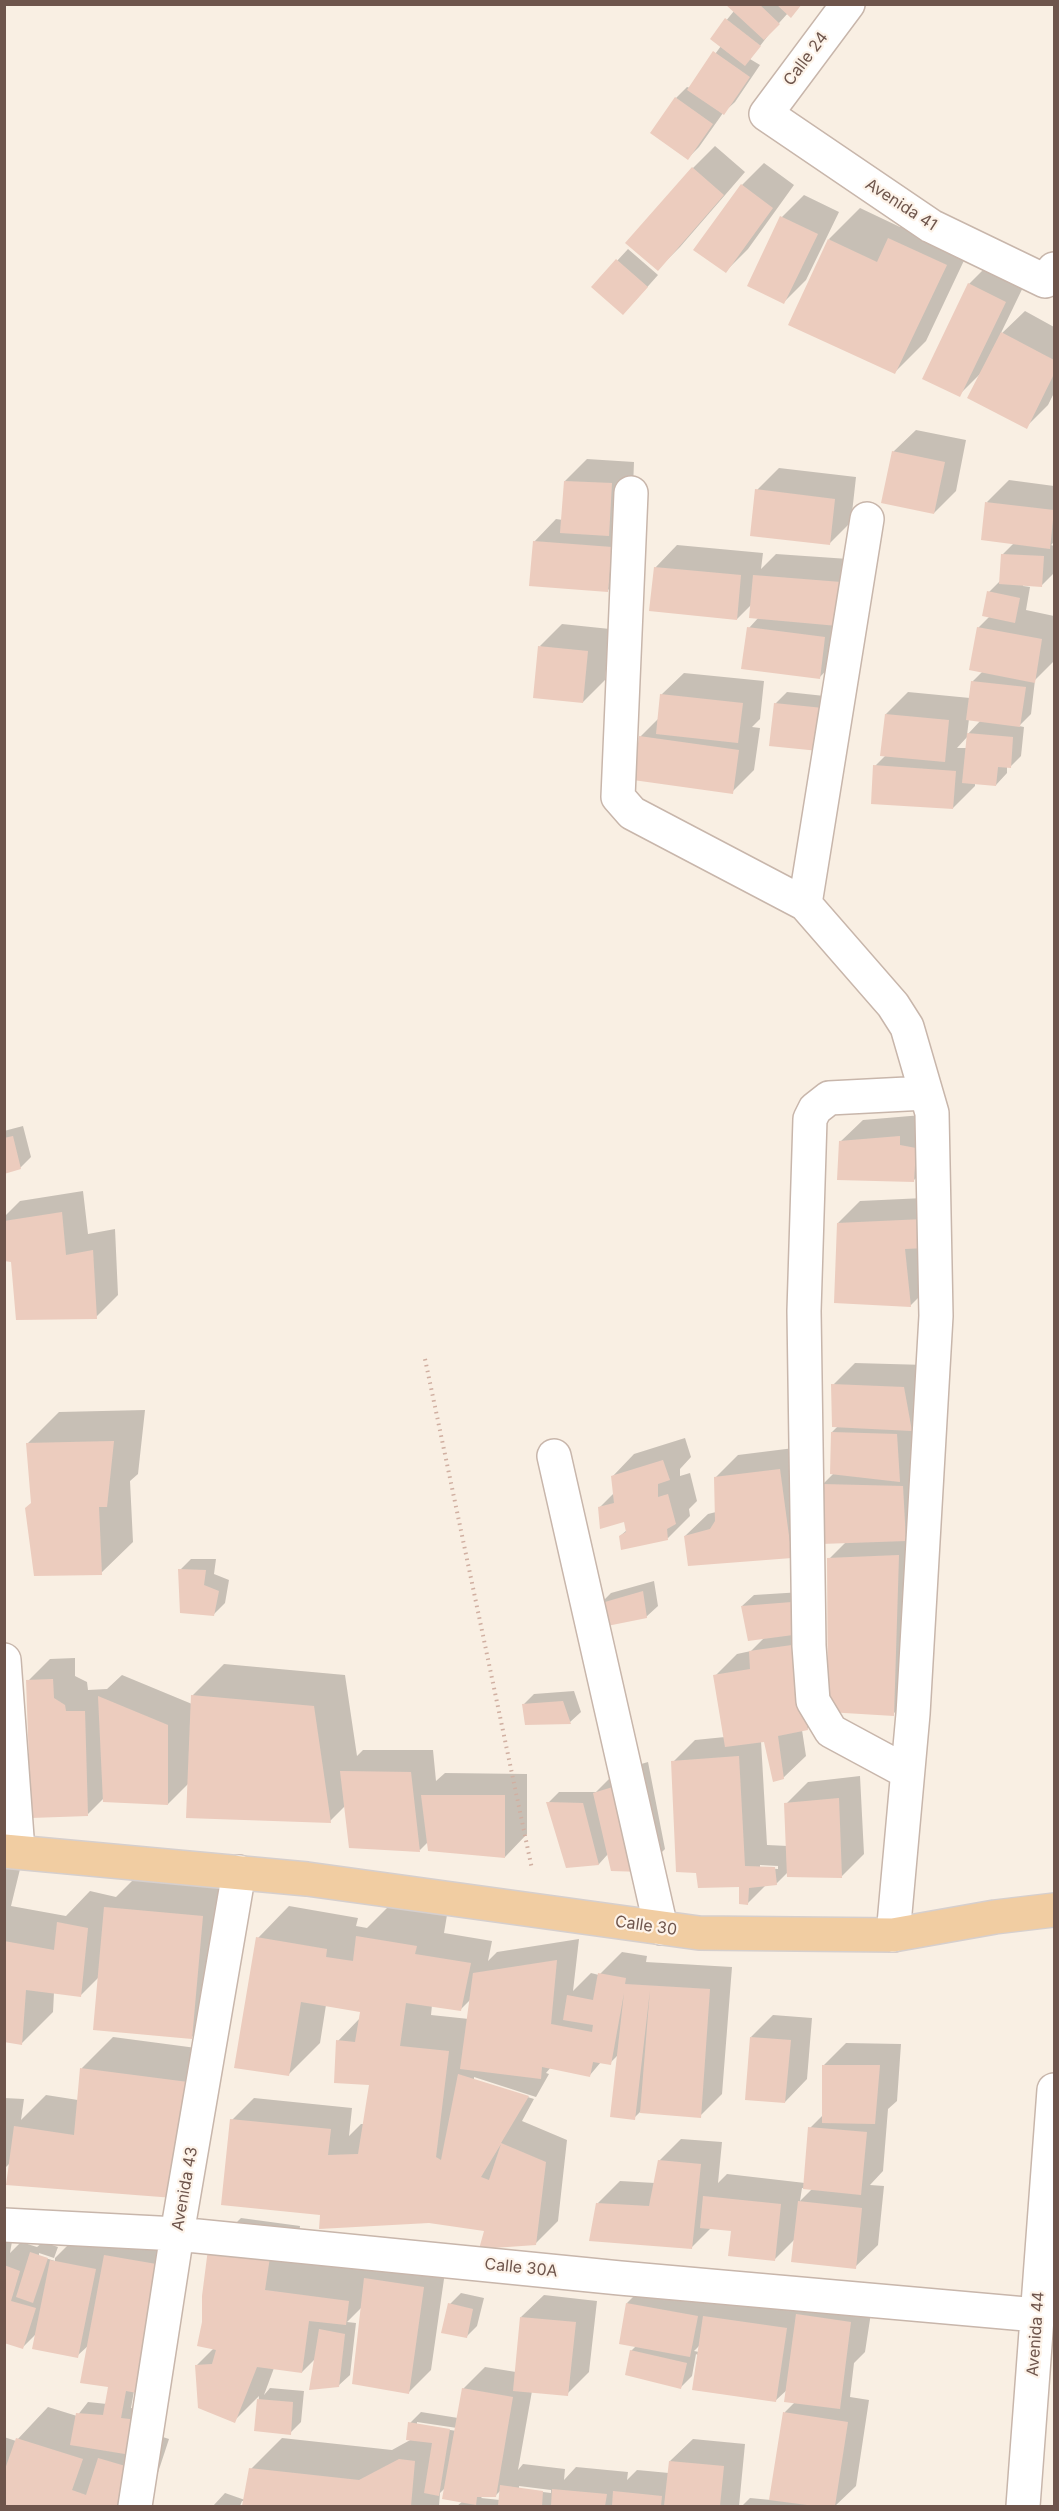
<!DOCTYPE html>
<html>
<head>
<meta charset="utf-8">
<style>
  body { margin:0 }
  #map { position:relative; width:1059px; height:2511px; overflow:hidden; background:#f9efe3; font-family:Inter,sans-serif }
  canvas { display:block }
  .frame { position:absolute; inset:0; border:6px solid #6e554c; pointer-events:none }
</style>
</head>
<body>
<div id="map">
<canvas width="1059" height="2511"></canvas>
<div class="frame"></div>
</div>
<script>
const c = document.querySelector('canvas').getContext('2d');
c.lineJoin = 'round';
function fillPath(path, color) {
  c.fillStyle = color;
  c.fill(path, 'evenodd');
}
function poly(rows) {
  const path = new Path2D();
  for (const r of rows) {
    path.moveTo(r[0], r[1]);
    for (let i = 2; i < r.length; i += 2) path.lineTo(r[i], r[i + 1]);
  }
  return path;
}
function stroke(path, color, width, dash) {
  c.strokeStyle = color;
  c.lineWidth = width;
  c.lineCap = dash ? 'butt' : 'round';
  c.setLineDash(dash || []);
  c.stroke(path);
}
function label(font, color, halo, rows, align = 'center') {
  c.font = font + ' Inter,sans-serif';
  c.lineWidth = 4.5;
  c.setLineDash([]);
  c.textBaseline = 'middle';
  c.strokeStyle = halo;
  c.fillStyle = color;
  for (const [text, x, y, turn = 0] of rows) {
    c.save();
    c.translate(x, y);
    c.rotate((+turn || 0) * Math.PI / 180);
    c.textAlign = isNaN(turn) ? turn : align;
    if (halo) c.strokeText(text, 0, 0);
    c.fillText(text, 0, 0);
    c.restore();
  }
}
const shadow = poly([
  [727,4,802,4,791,16,788,13,770,33,750,59,760,65,735,102,723,113,699,147,688,158,652,132,676,98,687,87,690,88,721,46,712,38,734,11],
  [715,146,745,172,680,247,658,269,693,168],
  [764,163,794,185,748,249,726,271,742,185],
  [804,195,839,212,806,280,784,302,782,217],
  [921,207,977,233,926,341,895,372,829,239,860,208,900,227],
  [628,249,658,275,634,302,593,287],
  [991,262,1027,279,1000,335,1025,311,1054,327,1054,393,1048,405,1026,427,981,373,959,395,969,284],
  [916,430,966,440,956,491,934,513,893,452],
  [587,459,634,462,630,568,608,590,534,542,556,519,563,520,565,481],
  [779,468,856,477,851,522,829,544,757,490],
  [1009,480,1054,486,1054,542,1051,545,1054,546,1053,574,1042,585,1023,584,1023,586,1030,587,1026,610,1054,616,1054,661,1035,680,1031,714,1019,726,1024,727,1021,756,1010,767,1007,767,1007,773,996,785,975,783,975,786,953,808,875,766,886,755,886,714,908,692,970,698,972,682,983,671,978,628,990,616,989,592,1001,580,1002,555,1014,543,987,502],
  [969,719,981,720,967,735],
  [968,736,967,748,957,748],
  [677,545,763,553,761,569,776,554,863,560,841,655,819,678,749,628,759,617,752,604,737,619,655,568],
  [562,624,610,629,605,680,583,702,540,646],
  [684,673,764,681,760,719,752,727,760,728,754,770,732,792,640,737,659,718,661,695],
  [787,692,834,697,830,738,775,704],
  [922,1115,936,1158,914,1180,840,1142,863,1120],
  [23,1126,31,1157,20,1168,4,1172,4,1131],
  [83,1191,88,1234,115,1229,118,1295,96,1317,13,1261,4,1259,4,1217,20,1201],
  [945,1197,932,1284,910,1306,838,1223,860,1201],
  [855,1363,926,1365,925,1683,893,1714,829,1707,807,1729,802,1730,806,1756,783,1778,765,1740,761,1741,767,1845,788,1846,786,1804,808,1782,860,1776,864,1854,842,1876,789,1871,776,1884,766,1885,748,1903,741,1886,673,1762,695,1740,725,1737,715,1676,737,1654,751,1651,765,1637,742,1606,754,1595,802,1592,829,1698,829,1559,846,1542,822,1485,834,1473,832,1432,838,1426,833,1385],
  [760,1865,778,1866,778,1869,760,1868],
  [145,1410,138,1474,130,1481,133,1542,101,1573,32,1503,28,1443,59,1412],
  [685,1438,691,1457,680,1469,680,1476,690,1473,697,1501,689,1509,690,1516,668,1538,620,1536,627,1530,626,1520,599,1508,614,1493,612,1477,634,1454],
  [802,1447,791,1557,685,1536,708,1514,716,1512,716,1477,738,1455],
  [191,1559,216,1559,214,1574,229,1580,225,1603,214,1614,180,1570],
  [654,1581,658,1606,646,1617,600,1604,611,1593],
  [75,1658,75,1676,87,1682,88,1690,107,1689,122,1675,192,1704,192,1696,224,1664,345,1675,357,1756,363,1750,433,1750,436,1781,445,1773,527,1774,527,1834,505,1857,428,1842,420,1850,345,1806,330,1821,189,1783,168,1804,104,1798,88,1814,28,1681,50,1659],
  [574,1691,581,1712,570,1722,523,1705,534,1694],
  [648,1762,665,1849,643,1871,608,1854,599,1864,567,1866,548,1803,559,1792,596,1792,617,1771],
  [4,1859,22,1861,11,1906,66,1916,90,1891,116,1897,137,1876,234,1885,223,2006,191,2038,99,1977,80,1996,54,1992,53,2012,22,2043,4,2040],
  [289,1906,358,1918,356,1926,367,1928,389,1906,447,1915,444,1933,492,1941,488,1961,497,1952,579,1939,573,1991,591,1973,599,1975,622,1952,647,1956,646,1962,732,1967,722,2094,700,2116,641,2111,634,2118,618,2055,610,2063,601,2062,590,2075,551,2067,546,2073,549,2074,536,2097,474,2077,474,2080,534,2099,522,2121,567,2140,558,2221,536,2243,486,2230,428,2221,322,2213,232,2120,254,2098,352,2108,349,2136,361,2124,364,2124,371,2084,338,2041,361,2017,362,2011,326,2005,320,2043,288,2075,258,1938],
  [471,1999,469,2019,431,2015,432,2005,461,2009],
  [773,2015,812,2018,807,2079,785,2102,751,2037],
  [113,2037,219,2051,205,2165,10,2163,4,2169,4,2098,24,2099,21,2120,46,2095,78,2100,82,2068],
  [846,2043,901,2044,897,2101,888,2109,883,2171,870,2185,884,2186,878,2245,855,2267,796,2238,774,2260,733,2230,711,2228,692,2247,597,2204,620,2181,655,2183,659,2161,681,2139,722,2142,718,2183,727,2174,805,2183,810,2128,824,2114,824,2065],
  [802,2188,812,2189,800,2201],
  [241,2218,300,2226,296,2259,446,2265,431,2370,409,2392,362,2307,347,2322,356,2323,350,2375,338,2386,316,2358,302,2372,274,2368,264,2395,270,2388,304,2391,301,2422,290,2433,256,2430,259,2396,234,2421,196,2366,214,2348,204,2322,209,2250],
  [4,2228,14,2230,10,2253,21,2242,37,2247,43,2242,58,2247,54,2258,39,2253,39,2256,55,2261,55,2258,74,2239,183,2243,134,2391,131,2408,148,2410,144,2431,169,2439,147,2506,4,2506,4,2437,16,2441,48,2407,77,2416,88,2402,107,2404,110,2387,89,2345,77,2356,37,2333,23,2347,4,2342],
  [649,2281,719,2294,717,2303,726,2294,873,2300,865,2352,854,2363,850,2397,869,2400,856,2486,835,2506,742,2506,750,2498,771,2500,785,2412,795,2402,788,2389,775,2401,696,2354,692,2376,681,2387,631,2351,636,2346,627,2303],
  [700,2345,699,2352,694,2351],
  [461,2293,484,2298,477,2326,466,2337,450,2304],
  [544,2295,597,2301,589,2372,567,2394,532,2391,518,2470,523,2464,565,2469,564,2480,576,2467,628,2472,627,2480,637,2470,669,2473,670,2461,693,2439,745,2444,739,2506,457,2506,463,2501,446,2487,440,2493,439,2506,243,2506,244,2501,242,2501,240,2506,213,2506,225,2493,245,2500,251,2469,282,2438,392,2450,412,2439,410,2423,421,2412,458,2418,463,2389,485,2367,516,2372,521,2317],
  [417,2422,457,2428,457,2431,417,2425],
  [519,2486,551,2490,551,2493,519,2489],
  [501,2490,500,2500,481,2498,483,2496,495,2496]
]);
const building = poly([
  [725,4,759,4,780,24,764,40],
  [776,4,802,4,791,18],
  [725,18,761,46,745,66,710,39],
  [713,51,750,77,724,115,687,90],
  [675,97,713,124,688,160,650,133],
  [692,167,724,195,658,271,625,243],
  [741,184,773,208,726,273,693,250],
  [780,216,818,234,784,304,747,286],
  [888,238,947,265,895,374,788,325,828,239,877,262],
  [616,259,648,287,623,315,591,287],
  [968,283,1006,302,960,397,922,379],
  [1001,332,1054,360,1054,374,1027,429,967,398],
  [892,451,945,462,934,514,881,503],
  [564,481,612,483,609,536,560,533],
  [755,489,835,499,830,545,750,536],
  [985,502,1054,510,1050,549,981,540],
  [533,541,612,547,608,592,529,586],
  [1001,554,1044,556,1042,587,999,584],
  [654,567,741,575,737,620,649,611],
  [753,575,841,582,838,626,749,618],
  [987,591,1020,598,1015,623,982,616],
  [747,627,825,637,820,679,741,669],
  [977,627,1042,639,1035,683,969,670],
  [538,646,588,651,583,703,533,698],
  [971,681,1026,687,1020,727,966,720],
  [660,694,743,703,738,743,656,734],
  [774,703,823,708,819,751,769,746],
  [885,714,949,720,945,762,880,756],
  [967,733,1013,737,1011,768,998,767,996,786,962,783],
  [639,736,739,750,733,794,633,780],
  [873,765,956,771,953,809,871,804],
  [13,1136,21,1169,4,1174,4,1138],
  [900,1136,900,1145,916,1148,914,1182,837,1180,839,1141],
  [62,1212,66,1255,93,1250,97,1319,16,1320,11,1262,4,1261,4,1221],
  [924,1219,925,1248,905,1249,911,1307,834,1303,837,1223],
  [831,1384,904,1387,912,1431,832,1427],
  [831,1432,897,1434,900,1482,830,1474],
  [114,1441,107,1507,99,1507,102,1575,34,1576,25,1508,31,1503,26,1443],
  [663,1460,670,1480,658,1484,658,1497,668,1494,676,1524,667,1529,668,1540,621,1550,619,1536,626,1532,624,1522,600,1529,598,1507,614,1503,611,1476],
  [780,1469,792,1558,688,1566,684,1536,710,1529,715,1521,714,1477],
  [821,1484,903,1486,906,1541,821,1544],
  [899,1555,894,1716,828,1712,827,1558],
  [178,1569,206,1570,204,1585,219,1591,214,1616,180,1613],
  [643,1591,647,1618,607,1626,598,1604],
  [792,1602,793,1635,748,1641,741,1606],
  [792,1645,808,1730,778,1736,784,1779,773,1782,764,1742,725,1747,713,1675,750,1669,749,1651],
  [53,1679,54,1698,65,1705,66,1711,85,1711,88,1816,31,1818,26,1680],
  [191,1695,314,1706,331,1823,186,1818],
  [98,1696,168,1725,168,1805,103,1802],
  [563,1701,571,1724,525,1725,522,1704],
  [739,1756,745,1866,775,1867,777,1885,749,1888,748,1905,739,1904,739,1887,698,1888,696,1873,676,1872,671,1761],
  [340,1771,411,1772,420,1852,349,1848],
  [626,1783,644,1872,611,1871,593,1793],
  [421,1795,505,1795,505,1858,428,1851],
  [839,1798,842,1878,787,1877,784,1803],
  [546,1802,583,1803,599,1865,566,1868],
  [104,1907,203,1916,192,2039,93,2030],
  [57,1922,88,1928,81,1997,26,1990,22,2045,4,2042,4,1941,54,1950],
  [356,1936,417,1946,415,1954,471,1963,461,2011,406,2003,400,2046,449,2051,436,2157,441,2160,458,2074,529,2096,501,2143,546,2162,536,2245,479,2249,484,2231,429,2223,319,2229,320,2215,221,2205,230,2119,331,2129,328,2155,358,2154,369,2085,334,2083,336,2040,355,2042,360,2012,301,2002,289,2076,234,2068,256,1937,327,1949,326,1957,353,1961],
  [501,2144,489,2180,481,2177],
  [557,1960,551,2024,592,2032,593,2025,563,2020,567,1995,593,2000,598,1973,626,1978,625,1984,710,1989,701,2118,640,2113,650,1990,635,2120,610,2117,624,1993,611,2065,593,2062,590,2077,542,2067,541,2079,460,2069,473,1973],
  [750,2037,791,2040,785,2103,745,2100],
  [822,2065,880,2065,875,2124,822,2123],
  [80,2068,188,2082,174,2198,6,2185,14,2126,74,2135],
  [808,2127,867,2132,861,2195,803,2189],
  [658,2160,701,2164,692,2249,589,2241,596,2203,649,2206],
  [703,2196,781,2204,775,2261,728,2256,731,2231,700,2228],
  [798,2201,862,2208,856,2269,791,2262],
  [208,2249,270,2257,265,2290,349,2301,346,2325,309,2321,302,2373,257,2367,235,2423,198,2408,195,2365,212,2364,216,2350,197,2346,202,2322,202,2296],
  [30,2252,48,2258,33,2303,16,2297],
  [104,2255,162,2265,137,2393,126,2391,121,2418,138,2420,131,2455,70,2445,76,2413,103,2415,108,2387,80,2383],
  [50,2260,96,2269,78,2358,32,2349],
  [4,2265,20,2271,11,2301,36,2308,23,2349,4,2343],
  [364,2278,424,2287,409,2394,352,2384],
  [448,2303,473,2309,467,2338,441,2333],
  [626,2303,698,2316,690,2357,619,2344],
  [796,2314,851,2322,840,2409,784,2402],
  [703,2316,787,2328,776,2402,692,2390],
  [520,2317,576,2322,568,2396,513,2391],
  [319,2329,345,2334,339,2387,309,2390],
  [630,2350,687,2363,681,2389,625,2375],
  [462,2388,513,2397,496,2497,477,2497,476,2505,442,2499],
  [257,2399,293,2402,291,2435,254,2431],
  [783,2412,848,2422,835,2506,815,2506,769,2500],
  [408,2422,450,2429,439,2496,424,2493,432,2443,406,2440],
  [16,2438,83,2459,72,2490,86,2495,98,2458,139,2470,127,2506,4,2506,4,2472],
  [399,2459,415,2461,411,2506,242,2506,249,2468,359,2480],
  [669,2461,724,2466,720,2506,664,2506],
  [500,2485,543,2491,542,2506,498,2506],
  [552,2489,607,2494,605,2506,551,2506],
  [613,2491,662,2496,661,2506,612,2506]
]);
const path = poly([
  [425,1359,532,1869]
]);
const minor = poly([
  [848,4,766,114,931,226,1045,281,1054,269],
  [631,493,618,797,632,813,805,904,893,1005,907,1027,932,1113,936,1316,913,1714,893,1935],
  [805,904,867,519],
  [554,1456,661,1928],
  [4,1660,18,1851],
  [907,1772,831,1731,813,1701,809,1646,804,1311,810,1119,815,1109,829,1098,926,1093],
  [4,2225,177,2234,620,2278,1037,2315],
  [135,2506,177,2234,239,1872],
  [1023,2506,1054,2090]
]);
const major = poly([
  [4,1851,307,1879,699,1933,893,1935,995,1917,1054,1910]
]);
const streetNames = [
  ["Calle 24",806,59,-53],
  ["Avenida 41",901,205,33],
  ["Calle 30",646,1926,8],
  ["Avenida 43",185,2189,-80],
  ["Calle 30A",521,2268,6],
  ["Avenida 44",1036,2334,-86]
];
fillPath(shadow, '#0003');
fillPath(building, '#ecccbe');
stroke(minor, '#c8b6ab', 36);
stroke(major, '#d6cfcd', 36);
stroke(path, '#d0afa1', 4, [1.5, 4.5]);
stroke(minor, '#fff', 33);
stroke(major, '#f1cda2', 33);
label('16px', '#6e554c', '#fdf3e9', streetNames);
</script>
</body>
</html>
